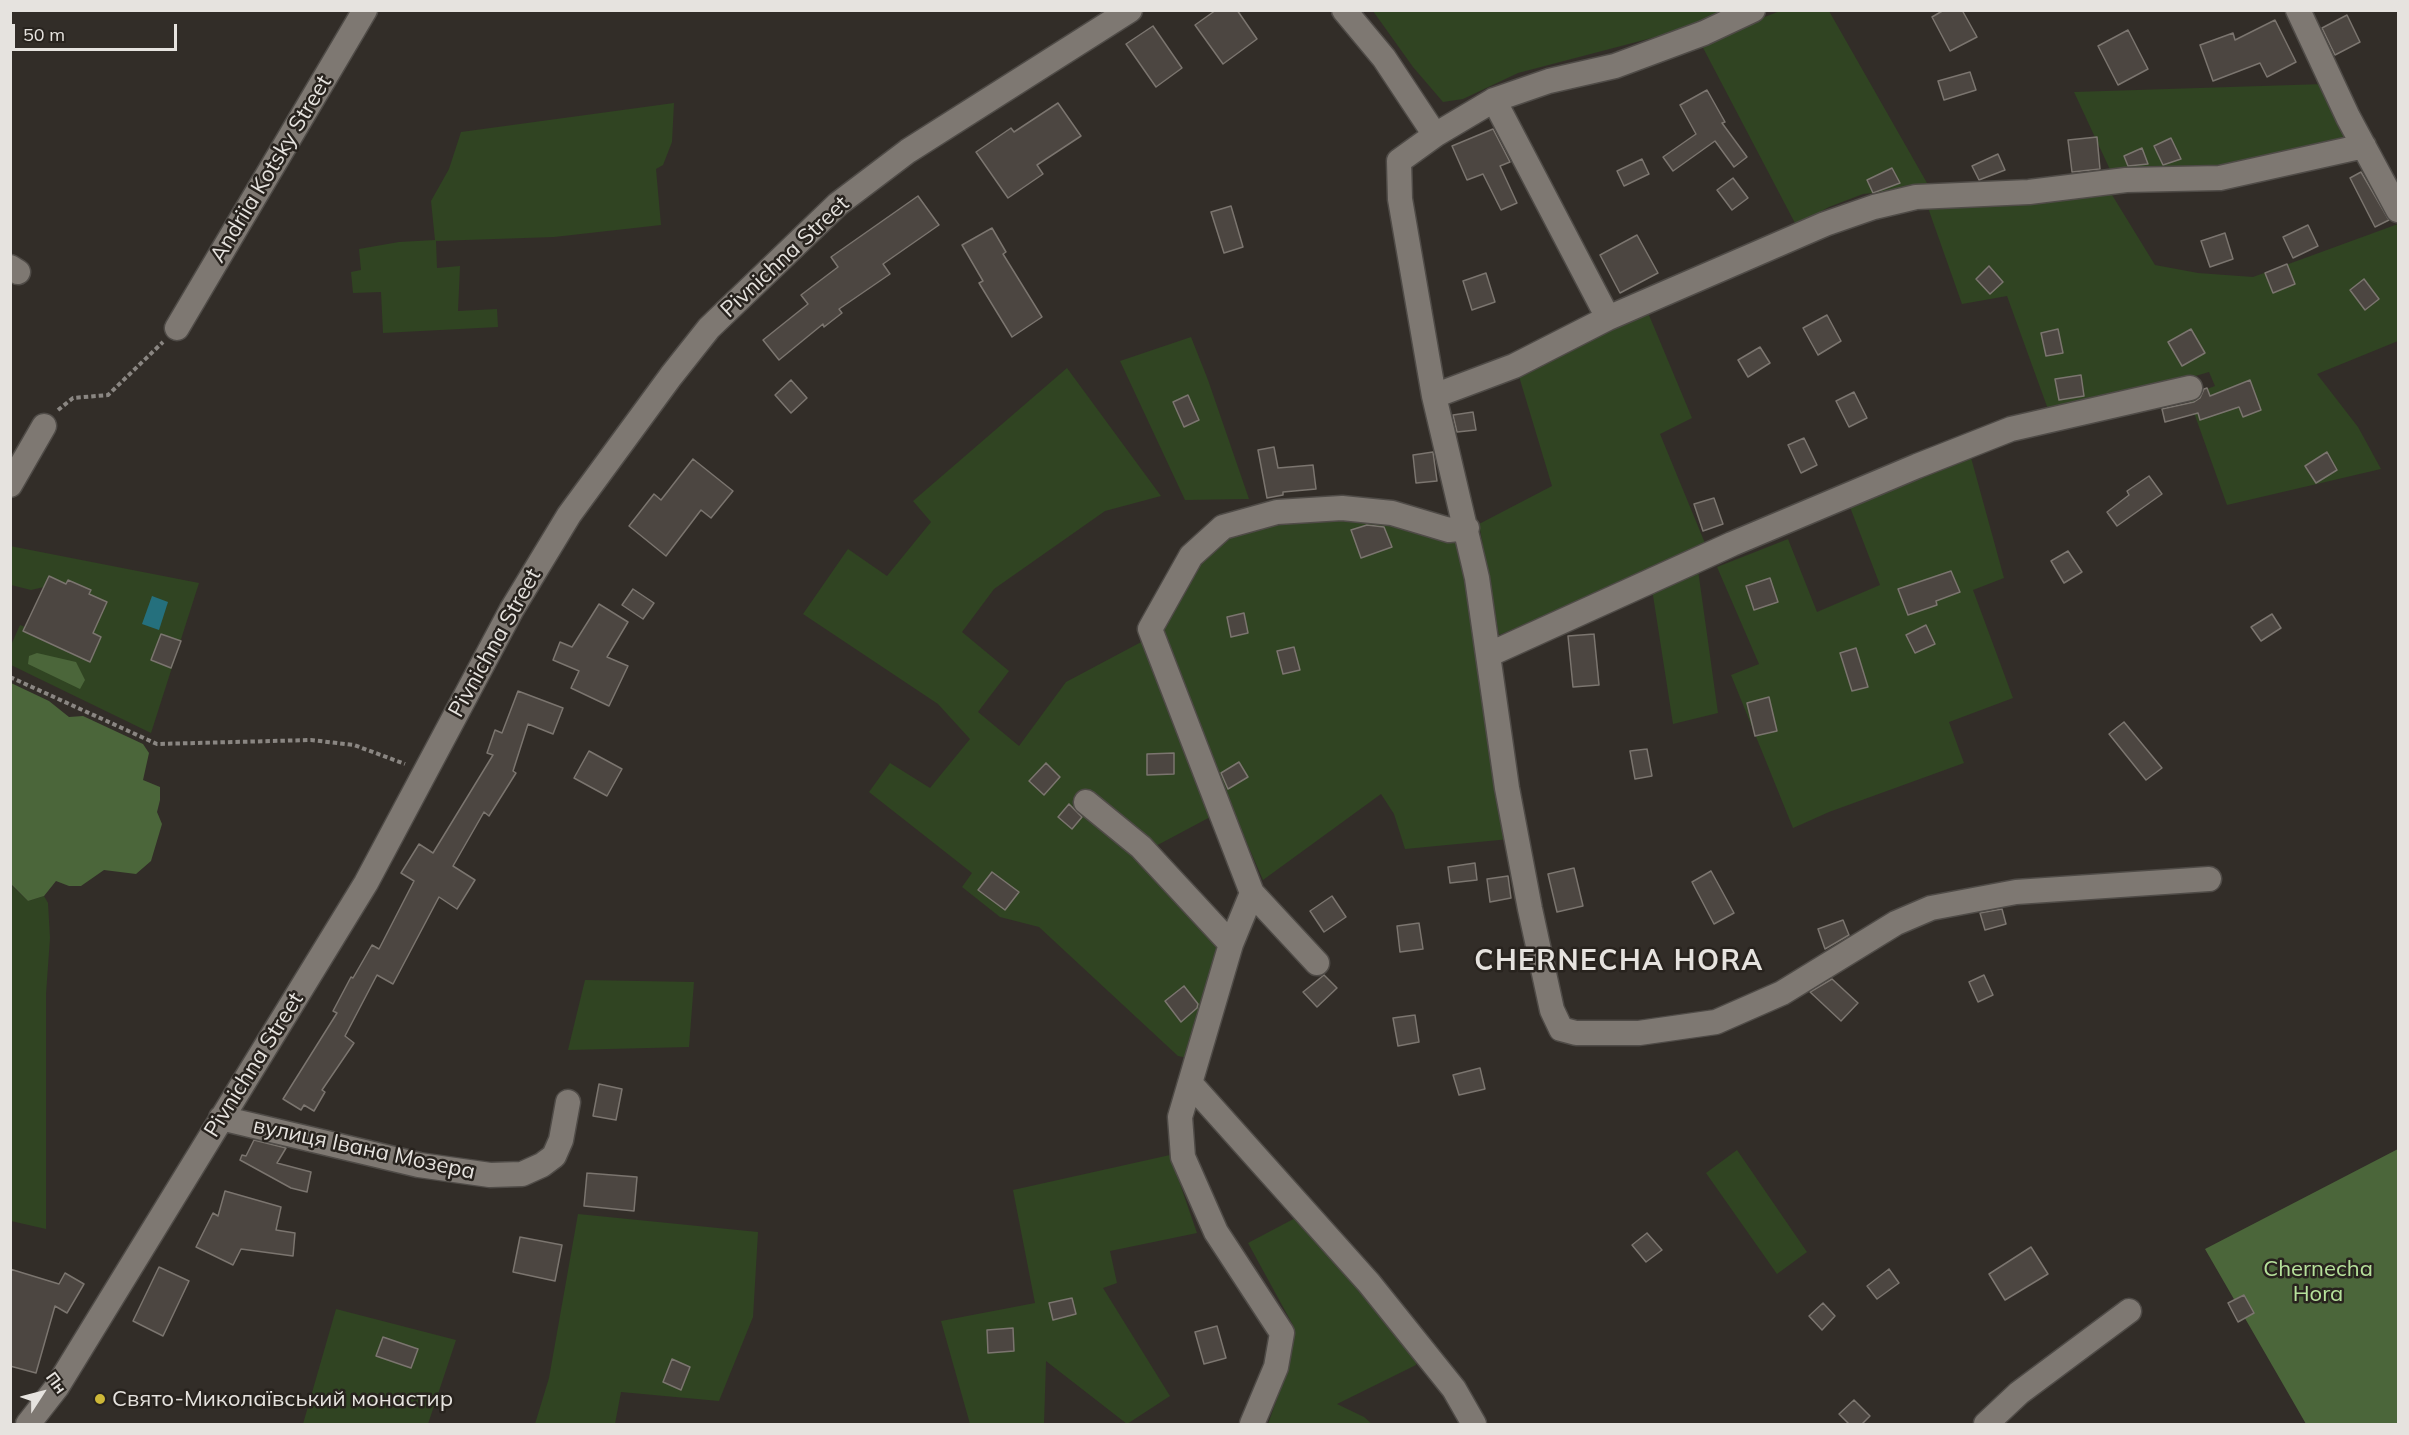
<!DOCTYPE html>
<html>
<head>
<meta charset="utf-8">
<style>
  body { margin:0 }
  #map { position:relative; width:2409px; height:1435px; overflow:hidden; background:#322d28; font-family:Mulish,sans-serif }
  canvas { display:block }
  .frame { position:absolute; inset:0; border:12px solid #e6e3df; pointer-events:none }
  .north { position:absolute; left:12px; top:1363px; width:60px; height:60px; -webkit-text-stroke:4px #28231e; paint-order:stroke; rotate:54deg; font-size:16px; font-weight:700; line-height:24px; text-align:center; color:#e6e3df }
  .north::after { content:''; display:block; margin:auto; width:21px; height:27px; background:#e6e3df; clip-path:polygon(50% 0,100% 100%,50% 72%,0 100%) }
  .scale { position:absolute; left:12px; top:24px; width:165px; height:27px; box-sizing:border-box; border:3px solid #e6e3df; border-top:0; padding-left:8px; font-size:18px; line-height:21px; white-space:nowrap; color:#e6e3df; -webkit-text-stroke:4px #28231e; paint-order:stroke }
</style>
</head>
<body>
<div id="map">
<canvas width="2409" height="1435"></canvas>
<div class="frame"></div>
<div class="north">Пн</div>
<div class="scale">50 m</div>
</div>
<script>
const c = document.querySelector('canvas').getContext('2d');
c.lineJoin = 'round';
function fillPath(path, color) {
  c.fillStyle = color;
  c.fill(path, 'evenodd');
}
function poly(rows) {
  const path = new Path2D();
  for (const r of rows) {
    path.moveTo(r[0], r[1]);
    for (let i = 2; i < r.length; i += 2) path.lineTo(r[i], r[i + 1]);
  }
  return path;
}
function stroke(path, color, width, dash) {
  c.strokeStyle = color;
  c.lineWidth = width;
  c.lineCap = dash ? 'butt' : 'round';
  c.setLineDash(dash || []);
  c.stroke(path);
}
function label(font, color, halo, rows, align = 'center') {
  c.font = font + ' Mulish,sans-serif';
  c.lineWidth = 5;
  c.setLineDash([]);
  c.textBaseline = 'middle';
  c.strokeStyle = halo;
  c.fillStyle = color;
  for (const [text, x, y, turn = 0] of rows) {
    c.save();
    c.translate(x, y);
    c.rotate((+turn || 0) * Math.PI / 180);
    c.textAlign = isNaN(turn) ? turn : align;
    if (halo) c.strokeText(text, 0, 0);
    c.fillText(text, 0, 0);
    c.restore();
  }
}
const green = poly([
  [1373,11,1729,11,1686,29,1518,73,1463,99,1443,102,1413,67],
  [1780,11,1829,11,1927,183,1903,190,1863,194,1829,207,1796,225,1700,42],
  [2324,84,2349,135,2346,141,2251,164,2113,176,2074,92],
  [674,103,672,142,663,165,656,169,661,225,554,237,436,241,437,268,460,266,458,311,497,309,498,327,383,333,381,292,353,293,351,272,361,270,359,249,399,242,435,240,431,201,449,169,461,132],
  [2109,190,2155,265,2198,273,2253,277,2398,224,2398,341,2317,374,2358,427,2381,469,2227,505,2188,396,2215,386,2209,372,2135,394,2049,412,2007,296,1962,304,1927,205],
  [1646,308,1692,418,1660,434,1707,548,1499,635,1479,524,1552,486,1518,373],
  [1191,337,1208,380,1249,499,1185,500,1120,361],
  [1067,368,1161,496,1105,511,994,589,962,632,1009,671,978,712,1019,746,1066,682,1145,640,1214,815,1152,848,1134,847,1221,944,1188,1058,1178,1056,1039,927,1000,917,962,887,972,873,869,792,890,763,930,788,970,739,938,704,803,614,848,549,887,576,931,522,913,501],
  [1970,454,2004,578,1973,590,2013,698,1949,722,1964,763,1829,812,1793,828,1731,675,1759,664,1717,567,1788,539,1817,612,1880,585,1848,502],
  [1361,515,1443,536,1459,543,1510,839,1405,849,1394,814,1381,794,1263,880,1189,710,1161,629,1196,561,1227,534,1278,519],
  [10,546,199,583,151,733,11,665,11,645,20,625,25,627,24,632,90,662,93,633,107,603,89,594,90,590,68,580,66,584,49,576,44,587,31,590,11,585],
  [1698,570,1718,713,1673,724,1652,589],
  [10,884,28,901,44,896,48,903,50,938,46,994,46,1229,11,1221],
  [585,980,694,982,689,1047,568,1050],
  [1737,1150,1807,1252,1777,1274,1706,1173],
  [1170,1155,1197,1233,1110,1251,1117,1283,1103,1288,1170,1396,1127,1424,1046,1361,1044,1424,970,1424,941,1321,1035,1303,1013,1190],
  [578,1214,758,1232,753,1317,719,1401,621,1392,615,1424,535,1424,549,1378],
  [1301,1215,1417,1359,1416,1365,1337,1404,1364,1417,1372,1424,1268,1424,1284,1379,1294,1327,1248,1243],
  [336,1309,456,1340,428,1424,303,1424]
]);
const forest = poly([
  [37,653,76,662,85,680,80,689,28,664,29,656],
  [11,683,49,701,69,717,83,716,143,744,149,753,143,780,160,787,160,800,157,812,162,824,151,861,136,874,104,870,81,886,69,886,56,881,44,896,28,901,11,884],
  [2398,1149,2398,1424,2306,1424,2205,1249]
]);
const water = poly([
  [152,596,168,602,159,630,142,624]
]);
const building = poly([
  [1216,10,1237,10,1257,39,1223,64,1195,25,1216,10],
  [1944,10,1962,10,1977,37,1950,51,1932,17,1944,10],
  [2347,15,2360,42,2335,55,2322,28,2347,15],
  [2275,20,2296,62,2267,77,2260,63,2213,81,2200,45,2233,33,2235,40,2275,20],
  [1153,26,1182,68,1156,87,1126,44,1153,26],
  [2128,30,2148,69,2118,85,2098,46,2128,30],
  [1970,72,1976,90,1944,100,1938,81,1970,72],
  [1707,90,1725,122,1722,123,1747,157,1734,167,1715,141,1673,171,1663,157,1696,134,1680,105,1707,90],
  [1058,103,1081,136,1037,165,1043,174,1008,198,976,152,1011,128,1014,132,1058,103],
  [1493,129,1510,162,1500,166,1517,203,1501,210,1483,174,1467,180,1452,146,1493,129],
  [2097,137,2100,169,2072,172,2068,140,2097,137],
  [2171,138,2181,159,2163,165,2154,146,2171,138],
  [2142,148,2148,164,2128,166,2124,156,2142,148],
  [1998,154,2005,170,1979,180,1972,166,1998,154],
  [1642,159,1649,174,1624,186,1617,171,1642,159],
  [1892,168,1900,183,1873,193,1867,180,1892,168],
  [2361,172,2389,220,2375,227,2350,178,2361,172],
  [1733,178,1748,198,1732,210,1717,190,1733,178],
  [918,196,939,225,883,264,890,274,839,309,842,313,824,327,823,324,779,360,763,340,808,304,801,295,838,267,831,257,918,196],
  [1231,206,1243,247,1224,253,1211,212,1231,206],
  [2308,225,2318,246,2293,258,2283,237,2308,225],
  [992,228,1006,252,1003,254,1042,317,1012,337,979,283,983,281,962,245,992,228],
  [2225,233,2233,259,2210,267,2201,241,2225,233],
  [1637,235,1658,273,1620,293,1600,255,1637,235],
  [2287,264,2295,284,2273,293,2265,273,2287,264],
  [1989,266,2003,282,1990,294,1976,279,1989,266],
  [1486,273,1495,302,1472,310,1463,281,1486,273],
  [2364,279,2379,299,2365,310,2350,290,2364,279],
  [1827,315,1841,341,1818,355,1803,328,1827,315],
  [2058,329,2063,353,2046,356,2041,333,2058,329],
  [2191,329,2205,353,2182,366,2168,342,2191,329],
  [1760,347,1770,363,1748,377,1738,360,1760,347],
  [2081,375,2084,396,2059,400,2055,379,2081,375],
  [791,380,807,398,791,413,775,395,791,380],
  [2250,380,2261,410,2243,417,2239,407,2200,420,2198,413,2165,422,2162,409,2194,402,2200,398,2204,389,2207,388,2210,396,2250,380],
  [1854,392,1867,418,1849,427,1836,401,1854,392],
  [1188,395,1199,420,1184,427,1173,402,1188,395],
  [1473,412,1476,430,1457,432,1453,415,1473,412],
  [1804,438,1817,465,1801,473,1788,445,1804,438],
  [1274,447,1278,468,1313,465,1316,489,1283,492,1283,495,1267,498,1258,450,1274,447],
  [1433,452,1437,481,1416,483,1413,455,1433,452],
  [2327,452,2337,470,2316,483,2305,466,2327,452],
  [693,459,733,491,711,518,701,510,666,556,629,526,654,494,661,500,693,459],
  [2149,476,2162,494,2117,526,2107,512,2129,495,2127,491,2149,476],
  [1714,498,1723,524,1703,531,1694,504,1714,498],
  [1367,525,1384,527,1392,547,1361,558,1351,530,1367,525],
  [2068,551,2082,572,2064,583,2051,561,2068,551],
  [1951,571,1960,592,1936,601,1937,605,1908,615,1898,589,1951,571],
  [49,576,66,584,68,580,91,590,89,594,107,602,93,633,101,637,90,662,23,631,49,576],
  [1770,578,1778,602,1754,610,1746,586,1770,578],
  [633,589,654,603,643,619,622,605,633,589],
  [599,604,628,622,607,657,628,666,609,706,571,688,579,671,553,660,560,642,572,647,599,604],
  [1244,613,1248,633,1231,637,1227,617,1244,613],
  [2272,614,2281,628,2261,641,2251,627,2272,614],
  [1926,625,1935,644,1915,653,1906,635,1926,625],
  [161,634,181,641,171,668,151,660,161,634],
  [1594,634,1599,685,1573,687,1568,636,1594,634],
  [1294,647,1300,670,1283,674,1277,651,1294,647],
  [1856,648,1868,687,1852,691,1840,653,1856,648],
  [518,691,563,708,553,734,528,724,513,771,516,773,489,816,484,812,453,866,475,880,457,909,439,897,393,984,377,975,345,1036,354,1043,322,1090,325,1092,314,1111,304,1105,301,1110,283,1099,337,1013,333,1011,351,977,353,978,372,945,379,949,414,881,401,873,419,844,433,853,493,755,487,753,495,730,502,733,518,691],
  [1769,697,1777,731,1755,736,1747,703,1769,697],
  [2124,722,2162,768,2146,780,2109,734,2124,722],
  [1647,749,1652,776,1635,779,1630,751,1647,749],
  [589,751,622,769,607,796,574,778,589,751],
  [1174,753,1174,774,1147,775,1147,754,1174,753],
  [1239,762,1248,777,1228,789,1221,773,1239,762],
  [1046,763,1060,777,1044,795,1029,781,1046,763],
  [1069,804,1082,817,1072,829,1058,817,1069,804],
  [1475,863,1477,880,1450,883,1448,867,1475,863],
  [1574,868,1583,906,1557,912,1548,874,1574,868],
  [1711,871,1734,913,1714,924,1692,882,1711,871],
  [992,872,1019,892,1005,910,978,890,992,872],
  [1508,876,1511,898,1490,902,1487,879,1508,876],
  [1332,896,1346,917,1324,932,1310,911,1332,896],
  [2002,909,2006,924,1985,930,1980,913,2002,909],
  [1843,920,1849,935,1825,949,1818,929,1843,920],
  [1419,923,1423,949,1400,952,1397,926,1419,923],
  [1324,975,1337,988,1317,1007,1303,992,1324,975],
  [1984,975,1993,995,1978,1002,1969,982,1984,975],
  [1832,979,1858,1003,1841,1021,1810,992,1832,979],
  [1184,986,1198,1004,1197,1008,1181,1022,1165,1001,1184,986],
  [1415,1015,1419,1042,1398,1046,1393,1018,1415,1015],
  [1480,1068,1485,1089,1459,1095,1453,1075,1480,1068],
  [599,1084,622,1089,616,1120,593,1116,599,1084],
  [254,1140,286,1148,277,1163,311,1172,307,1192,291,1188,240,1160,242,1155,246,1156,254,1140],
  [587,1173,637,1177,634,1211,584,1206,587,1173],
  [225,1191,281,1207,276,1230,295,1233,293,1256,241,1249,233,1265,196,1247,213,1213,218,1216,225,1191],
  [1647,1233,1662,1250,1646,1262,1632,1245,1647,1233],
  [520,1237,562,1245,555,1281,513,1272,520,1237],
  [2031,1247,2048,1274,2005,1300,1989,1274,2031,1247],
  [159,1267,189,1281,163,1336,133,1321,159,1267],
  [10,1269,59,1284,65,1273,84,1284,67,1313,55,1306,36,1373,10,1366,10,1269],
  [1889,1269,1899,1283,1877,1299,1867,1286,1889,1269],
  [2244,1295,2254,1313,2238,1322,2228,1303,2244,1295],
  [1072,1298,1076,1314,1053,1320,1049,1303,1072,1298],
  [1823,1303,1835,1316,1822,1330,1809,1316,1823,1303],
  [1217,1326,1226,1358,1204,1364,1195,1332,1217,1326],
  [1013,1328,1014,1351,988,1353,987,1330,1013,1328],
  [383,1337,418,1349,411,1368,376,1356,383,1337],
  [672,1359,690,1367,681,1390,663,1382,672,1359],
  [1854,1400,1870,1416,1861,1425,1850,1425,1839,1414,1854,1400]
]);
const path = poly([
  [58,410,73,398,108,395,163,342],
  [10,677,157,744,311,740,354,745,405,764]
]);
const minor = poly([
  [1344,10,1384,58,1435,135,1494,100,1549,81,1615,66,1704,33,1753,10],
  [2298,10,2348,117,2398,210],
  [1494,100,1608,318],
  [1435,135,1399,161,1400,199,1434,396,1477,578,1507,788,1530,909,1552,1010,1561,1029,1576,1033,1639,1033,1716,1022,1782,993,1896,923,1931,908,2016,892,2209,879],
  [10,267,18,272],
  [177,328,365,10],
  [1434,396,1514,366,1608,318,1825,224,1874,207,1916,197,2029,192,2126,180,2220,178,2364,146],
  [10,485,44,426],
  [1488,655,1732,544,1917,466,2011,429,2190,388],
  [1086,802,1141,847,1231,944],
  [1317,963,1252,893,1150,629,1191,556,1223,527,1277,512,1342,508,1392,513,1449,530,1467,528],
  [1190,1083,1369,1283,1454,1389,1474,1424],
  [221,1118,419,1165,490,1175,522,1174,542,1165,554,1156,561,1140,568,1102],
  [28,1424,57,1387,366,883,512,609,569,515,671,376,709,328,838,204,908,151,1130,10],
  [1252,1424,1276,1367,1282,1333,1216,1232,1183,1157,1180,1117,1231,944,1252,893],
  [1986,1424,2019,1393,2129,1311]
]);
const markers = [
  [100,1399,6,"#ceb838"]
];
const streetNames = [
  ["Andriia Kotsky Street",271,169,-59],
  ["Pivnichna Street",785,257,-43],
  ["Pivnichna Street",495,643,-61],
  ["Pivnichna Street",254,1065,-58],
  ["вулиця Івана Мозера",364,1149,12]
];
const parkNames = [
  ["Chernecha",2318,1269],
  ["Hora",2318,1294]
];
const poiNames = [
  ["Свято-Миколаївський монастир",112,1399]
];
const districtNames = [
  ["CHERNECHA HORA",1619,962]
];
fillPath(green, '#304422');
fillPath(forest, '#4b663a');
fillPath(water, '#25707d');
fillPath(building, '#4c4641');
stroke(building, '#7b756f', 1.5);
stroke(minor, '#4f4b47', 27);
stroke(path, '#8a8682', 4, [4.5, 3]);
stroke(minor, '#7e7872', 24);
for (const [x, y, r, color] of markers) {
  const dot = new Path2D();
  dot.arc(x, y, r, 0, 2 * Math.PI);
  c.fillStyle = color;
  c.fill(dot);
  stroke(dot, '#28231e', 2);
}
label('22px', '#e6e3df', '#28231e', streetNames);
label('22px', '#b6e19b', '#28231e', parkNames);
label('22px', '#e6e3df', '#28231e', poiNames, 'left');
c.letterSpacing = '1.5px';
label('bold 28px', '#e6e3df', '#28231e', districtNames);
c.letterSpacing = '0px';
</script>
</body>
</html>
